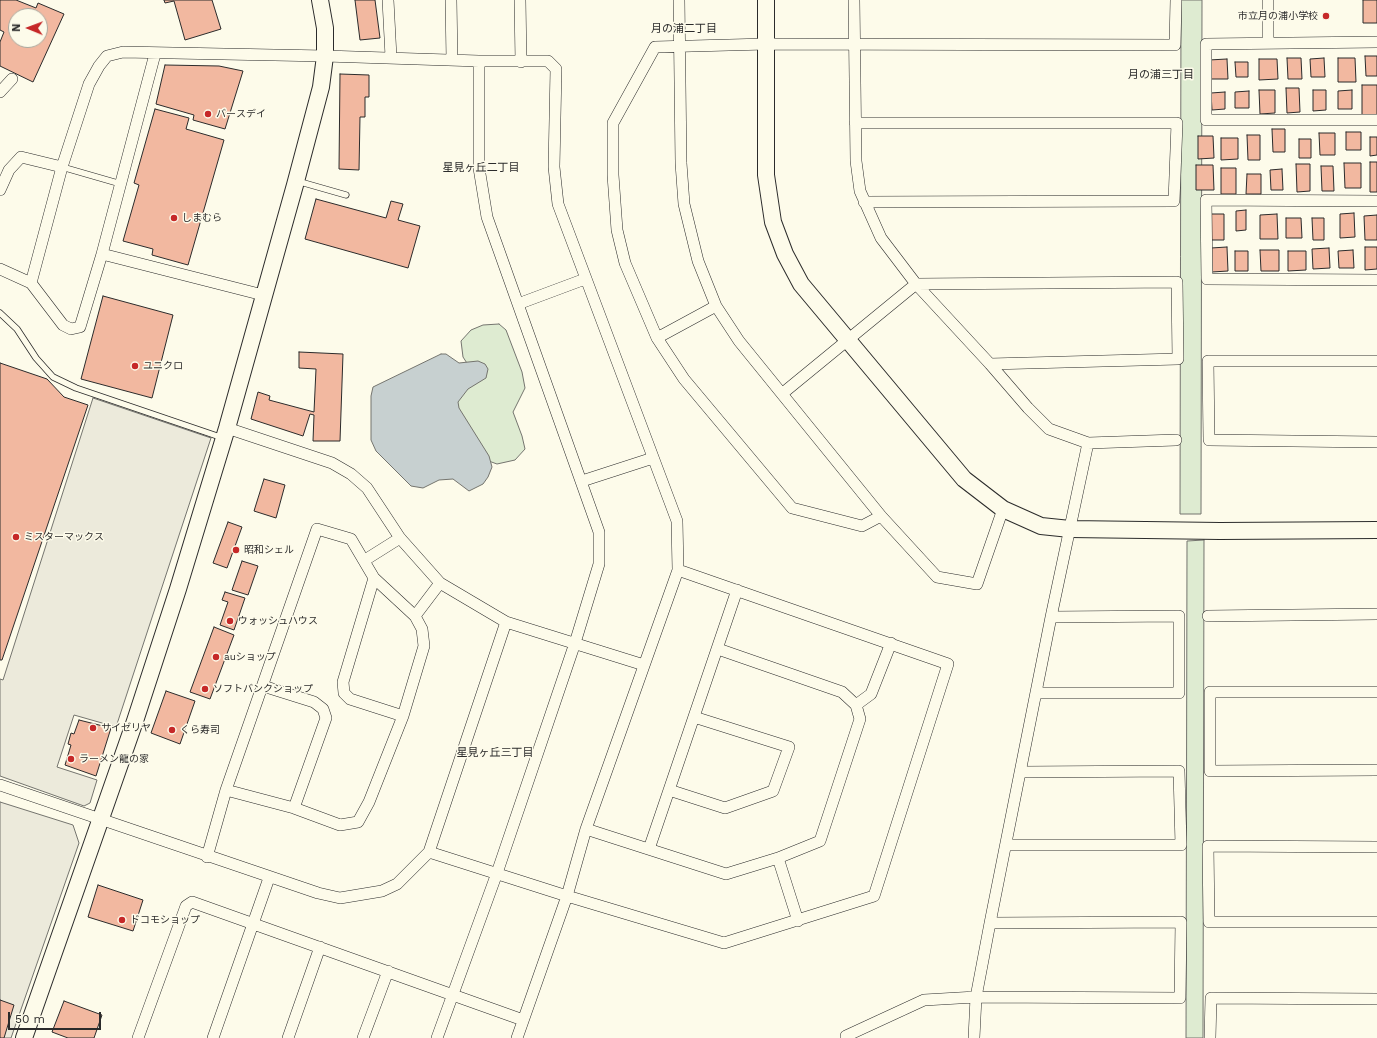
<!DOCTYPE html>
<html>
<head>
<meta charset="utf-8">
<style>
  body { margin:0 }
  #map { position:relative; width:1377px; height:1038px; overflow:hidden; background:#fdfbea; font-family:"Work Sans",sans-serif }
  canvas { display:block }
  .north { position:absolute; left:8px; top:8px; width:40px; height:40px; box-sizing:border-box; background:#fdfbea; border:1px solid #a9a89e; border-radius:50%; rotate:271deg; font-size:11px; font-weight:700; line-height:16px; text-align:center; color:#2b2b2b }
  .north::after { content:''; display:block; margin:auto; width:14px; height:18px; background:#c62828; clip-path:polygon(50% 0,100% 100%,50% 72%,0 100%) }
  .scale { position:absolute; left:8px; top:1012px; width:93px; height:18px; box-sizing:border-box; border:2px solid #2b2b2b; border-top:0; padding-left:5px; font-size:12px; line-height:14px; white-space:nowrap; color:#2b2b2b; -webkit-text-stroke:3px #fdfbea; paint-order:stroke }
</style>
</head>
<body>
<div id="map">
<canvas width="1377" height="1038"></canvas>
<div class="north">N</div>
<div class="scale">50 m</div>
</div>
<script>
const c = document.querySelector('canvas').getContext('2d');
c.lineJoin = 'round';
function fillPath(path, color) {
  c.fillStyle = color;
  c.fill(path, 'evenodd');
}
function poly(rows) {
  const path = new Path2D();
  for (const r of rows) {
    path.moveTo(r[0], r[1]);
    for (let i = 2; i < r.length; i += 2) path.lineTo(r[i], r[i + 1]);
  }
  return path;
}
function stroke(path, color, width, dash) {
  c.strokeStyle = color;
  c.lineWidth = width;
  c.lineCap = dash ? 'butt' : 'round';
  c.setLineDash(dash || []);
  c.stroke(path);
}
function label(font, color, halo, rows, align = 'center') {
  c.font = font + ' "Work Sans","Noto Sans JP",sans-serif';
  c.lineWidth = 3;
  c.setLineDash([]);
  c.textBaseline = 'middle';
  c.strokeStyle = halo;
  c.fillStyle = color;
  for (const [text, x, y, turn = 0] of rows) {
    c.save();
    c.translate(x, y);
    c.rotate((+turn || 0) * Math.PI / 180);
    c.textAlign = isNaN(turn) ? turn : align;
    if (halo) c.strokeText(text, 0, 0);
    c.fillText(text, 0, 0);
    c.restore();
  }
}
const green = poly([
  [1181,0,1202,0,1201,514,1180,514,1181,0],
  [499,324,506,330,522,372,525,388,513,412,522,436,525,449,515,460,497,464,486,460,460,421,456,397,474,374,463,357,461,341,471,330,483,325,499,324],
  [1204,540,1203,1038,1186,1038,1187,541,1204,540]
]);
const parking = poly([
  [93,398,211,438,116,727,74,715,57,767,97,780,90,803,84,806,0,776,0,679,3,680,93,398],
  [0,802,73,825,79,843,11,1038,0,1038,0,802]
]);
const water = poly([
  [441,354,446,354,459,363,478,361,485,364,488,369,486,378,468,389,458,402,459,408,489,456,492,467,488,477,483,484,469,491,453,479,439,480,423,488,411,486,376,451,371,440,371,396,373,387,441,354]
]);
const building = poly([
  [0,0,16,0,36,8,38,3,64,14,33,82,0,66,0,42,4,32,0,30,0,0],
  [16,16,40,16,40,40,16,40,16,16],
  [164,0,212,0,221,29,185,40,174,1,165,3,164,0],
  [355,0,375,0,380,38,360,40,355,0],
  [1363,0,1377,0,1377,23,1363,23,1363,0],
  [1365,56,1377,56,1377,76,1366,76,1365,56],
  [1287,58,1301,58,1302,79,1288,79,1287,58],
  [1324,58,1325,77,1311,77,1310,59,1324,58],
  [1338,58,1355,58,1356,82,1338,82,1338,58],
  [1227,59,1228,79,1209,79,1209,60,1227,59],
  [1259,59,1277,59,1278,79,1259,80,1259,59],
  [1235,62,1248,62,1248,77,1236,77,1235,62],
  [165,65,219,66,243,71,225,129,193,120,194,115,156,104,165,65],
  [340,74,369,75,369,97,365,97,365,117,360,117,359,170,339,169,340,74],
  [1362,85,1377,85,1377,115,1362,115,1362,85],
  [1286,88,1299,88,1300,112,1287,113,1286,88],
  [1259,90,1275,90,1275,113,1260,114,1259,90],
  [1313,90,1326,90,1326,110,1313,111,1313,90],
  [1352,90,1352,109,1338,109,1338,91,1352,90],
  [1249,91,1249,108,1235,108,1235,92,1249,91],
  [1225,92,1225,109,1212,110,1211,93,1225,92],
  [155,109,189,118,186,129,224,140,188,265,152,255,153,249,123,241,139,185,134,183,155,109],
  [1272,129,1285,129,1285,152,1273,152,1272,129],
  [1346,132,1361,132,1361,150,1346,150,1346,132],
  [1319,133,1335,133,1335,155,1320,155,1319,133],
  [1247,135,1260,135,1260,160,1248,160,1247,135],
  [1198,136,1213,136,1214,158,1198,159,1198,136],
  [1370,137,1377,137,1377,155,1370,156,1370,137],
  [1221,138,1238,138,1238,159,1221,160,1221,138],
  [1299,139,1311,139,1311,158,1299,158,1299,139],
  [1370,162,1377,162,1377,192,1370,192,1370,162],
  [1344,163,1361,163,1361,188,1345,188,1344,163],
  [1296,164,1310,164,1310,191,1297,192,1296,164],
  [1196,165,1213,165,1214,190,1196,190,1196,165],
  [1321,166,1333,166,1334,191,1322,191,1321,166],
  [1221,168,1236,168,1236,194,1221,194,1221,168],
  [1282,169,1283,190,1271,190,1270,170,1282,169],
  [1247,174,1261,174,1261,194,1246,194,1247,174],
  [316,199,386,218,391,201,403,204,398,220,420,226,408,268,305,239,316,199],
  [1246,210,1246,230,1236,231,1236,211,1246,210],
  [1354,213,1355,237,1340,238,1340,214,1354,213],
  [1211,214,1224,214,1224,240,1211,240,1211,214],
  [1277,214,1278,239,1260,239,1260,215,1277,214],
  [1377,215,1377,240,1365,240,1364,216,1377,215],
  [1286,218,1301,218,1302,238,1286,238,1286,218],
  [1312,218,1324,218,1324,240,1313,240,1312,218],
  [1227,247,1228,271,1212,272,1211,248,1227,247],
  [1365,247,1377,247,1377,269,1365,270,1365,247],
  [1329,248,1330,268,1313,269,1312,249,1329,248],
  [1260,250,1279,250,1279,271,1261,271,1260,250],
  [1353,250,1354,268,1339,268,1338,251,1353,250],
  [1235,251,1248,251,1248,271,1235,271,1235,251],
  [1288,251,1306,251,1306,270,1288,271,1288,251],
  [103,296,173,315,152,398,81,379,103,296],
  [299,352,343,354,340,441,313,441,314,415,310,414,303,436,251,419,258,392,270,396,269,400,314,412,316,369,299,368,299,352],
  [0,363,47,379,64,397,88,405,2,660,0,660,0,363],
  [264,479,285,485,276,518,254,511,264,479],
  [228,522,242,527,227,568,213,563,228,522],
  [242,561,258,566,248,595,232,590,242,561],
  [225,592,245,598,234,630,220,625,228,602,222,600,225,592],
  [214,627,234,635,210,699,190,692,214,627],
  [166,691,195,701,180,744,151,733,166,691],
  [79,720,111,728,96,776,65,765,71,745,68,744,71,733,74,734,79,720],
  [98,885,143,900,133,931,88,917,98,885],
  [0,1000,14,1005,4,1038,0,1038,0,1000],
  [64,1001,102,1015,94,1038,68,1038,52,1032,64,1001]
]);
const lane = poly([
  [62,167,121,184],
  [297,181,346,195],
  [0,313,17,329,36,358,53,377,76,388,223,438]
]);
const street = poly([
  [388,0,391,57],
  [451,0,452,60],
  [520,0,521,62],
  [679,0,681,163,684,204,698,261,716,306,739,341,881,516,937,577,977,584,1003,509],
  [854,0,856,161,860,191,881,238,916,284,990,364,1028,408,1049,429,1088,443,1176,440],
  [1268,0,1268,42],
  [1377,42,1206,44,1206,120,1377,120],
  [0,92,12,79],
  [855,123,1177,123,1174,201,864,202],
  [0,190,9,170,21,157,62,167],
  [1377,201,1206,200,1207,279,1377,280],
  [102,254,155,54],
  [0,269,31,283,63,325,71,329,80,327,102,254,263,295],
  [31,283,62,167,89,84,99,66,107,56,123,52,325,56,479,61,548,61,556,69,554,167,558,204,677,521,678,570,586,829,567,896,517,1038],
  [518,304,585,279],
  [657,338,716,306],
  [1377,361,1208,361,1209,440,1377,442],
  [783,393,916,284,1177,282,1178,359,990,364],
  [227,428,332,463,351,474,367,488,400,538,440,583,506,622,644,665],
  [582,481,653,458],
  [881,516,862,526,792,508,684,379,657,338,625,263,617,230,613,175,613,123,655,47,766,44,1175,45,1176,0],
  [365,560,400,538],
  [374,578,343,682,344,693,350,699,403,716],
  [415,616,440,583],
  [1208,616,1377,614],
  [263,686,314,702,323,709,326,718,294,808],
  [1377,692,1210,692,1210,771,1377,770],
  [1037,693,1179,693,1179,616,1051,617],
  [856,705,871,694,891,643],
  [0,785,318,893,340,898,382,891,397,884,429,852,506,622],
  [669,790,725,808,773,791,789,747,694,717],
  [586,829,726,874,778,858,820,841,860,719,856,705,842,692,718,649],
  [1007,845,1181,845,1179,771,1021,772],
  [1377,847,1208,846,1209,922,1377,922],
  [649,849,737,590],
  [429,852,567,896,724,943,874,896,948,664,678,570],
  [207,857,226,790,317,529,351,539,374,578,415,616,422,629,424,646,403,716,369,802,358,822,340,825,294,808,226,790],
  [778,858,798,921],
  [138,1038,186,906,192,902,523,1020],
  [213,1038,269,878],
  [288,1038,320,947],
  [363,1038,388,971],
  [437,1038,497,873,575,643,599,564,599,532,487,217,479,168,479,61],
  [846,1038,846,1036,924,1000,976,997,1180,998,1181,922,990,923],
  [974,1038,976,997,990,923,1051,617,1088,443],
  [1210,1038,1211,998,1377,999]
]);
const secondary = poly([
  [766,0,766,175,773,222,785,254,801,284,964,479,1003,509,1041,526,1070,529,1220,531,1377,530],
  [24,1038,135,721,178,589,227,428,295,185,321,87,325,56,325,28,320,0]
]);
const markers = [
  [1326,16,4,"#c62828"],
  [208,114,4,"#c62828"],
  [174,218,4,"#c62828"],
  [135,366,4,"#c62828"],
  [16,537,4,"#c62828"],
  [236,550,4,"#c62828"],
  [230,621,4,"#c62828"],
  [216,657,4,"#c62828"],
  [205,689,4,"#c62828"],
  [93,728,4,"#c62828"],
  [172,730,4,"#c62828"],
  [71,759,4,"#c62828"],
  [122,920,4,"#c62828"]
];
const poiNames = [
  ["市立月の浦小学校",1318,16,"right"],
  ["バースデイ",216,114],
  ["しまむら",182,218],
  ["ユニクロ",143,366],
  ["ミスターマックス",24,537],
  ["昭和シェル",244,550],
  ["ウォッシュハウス",238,621],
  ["auショップ",224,657],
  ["ソフトバンクショップ",213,689],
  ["サイゼリヤ",101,728],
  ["くら寿司",180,730],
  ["ラーメン龍の家",79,759],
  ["ドコモショップ",130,920]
];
const neighbourhoodNames = [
  ["月の浦二丁目",684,29],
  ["月の浦三丁目",1161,75],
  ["星見ヶ丘二丁目",481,168],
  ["星見ヶ丘三丁目",495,753]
];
fillPath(green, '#deebd1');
stroke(green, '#74746e', 1);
fillPath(parking, '#eceadb');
stroke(parking, '#74746e', 1);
fillPath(water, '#c7d0d0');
stroke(water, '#74746e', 1);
fillPath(building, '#f2b8a0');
stroke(building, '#2b2b2b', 1);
stroke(lane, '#2b2b2b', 7);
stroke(street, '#2b2b2b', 12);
stroke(secondary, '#2b2b2b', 18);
stroke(lane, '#fdfbea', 5.5);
stroke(street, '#fdfbea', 11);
stroke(secondary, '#fdfbea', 16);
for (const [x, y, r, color] of markers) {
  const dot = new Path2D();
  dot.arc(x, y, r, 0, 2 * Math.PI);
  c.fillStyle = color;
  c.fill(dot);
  stroke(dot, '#fdfbea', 1.5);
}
label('10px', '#2b2b2b', '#fdfbea', poiNames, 'left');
label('11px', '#2b2b2b', '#fdfbea', neighbourhoodNames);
</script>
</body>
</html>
